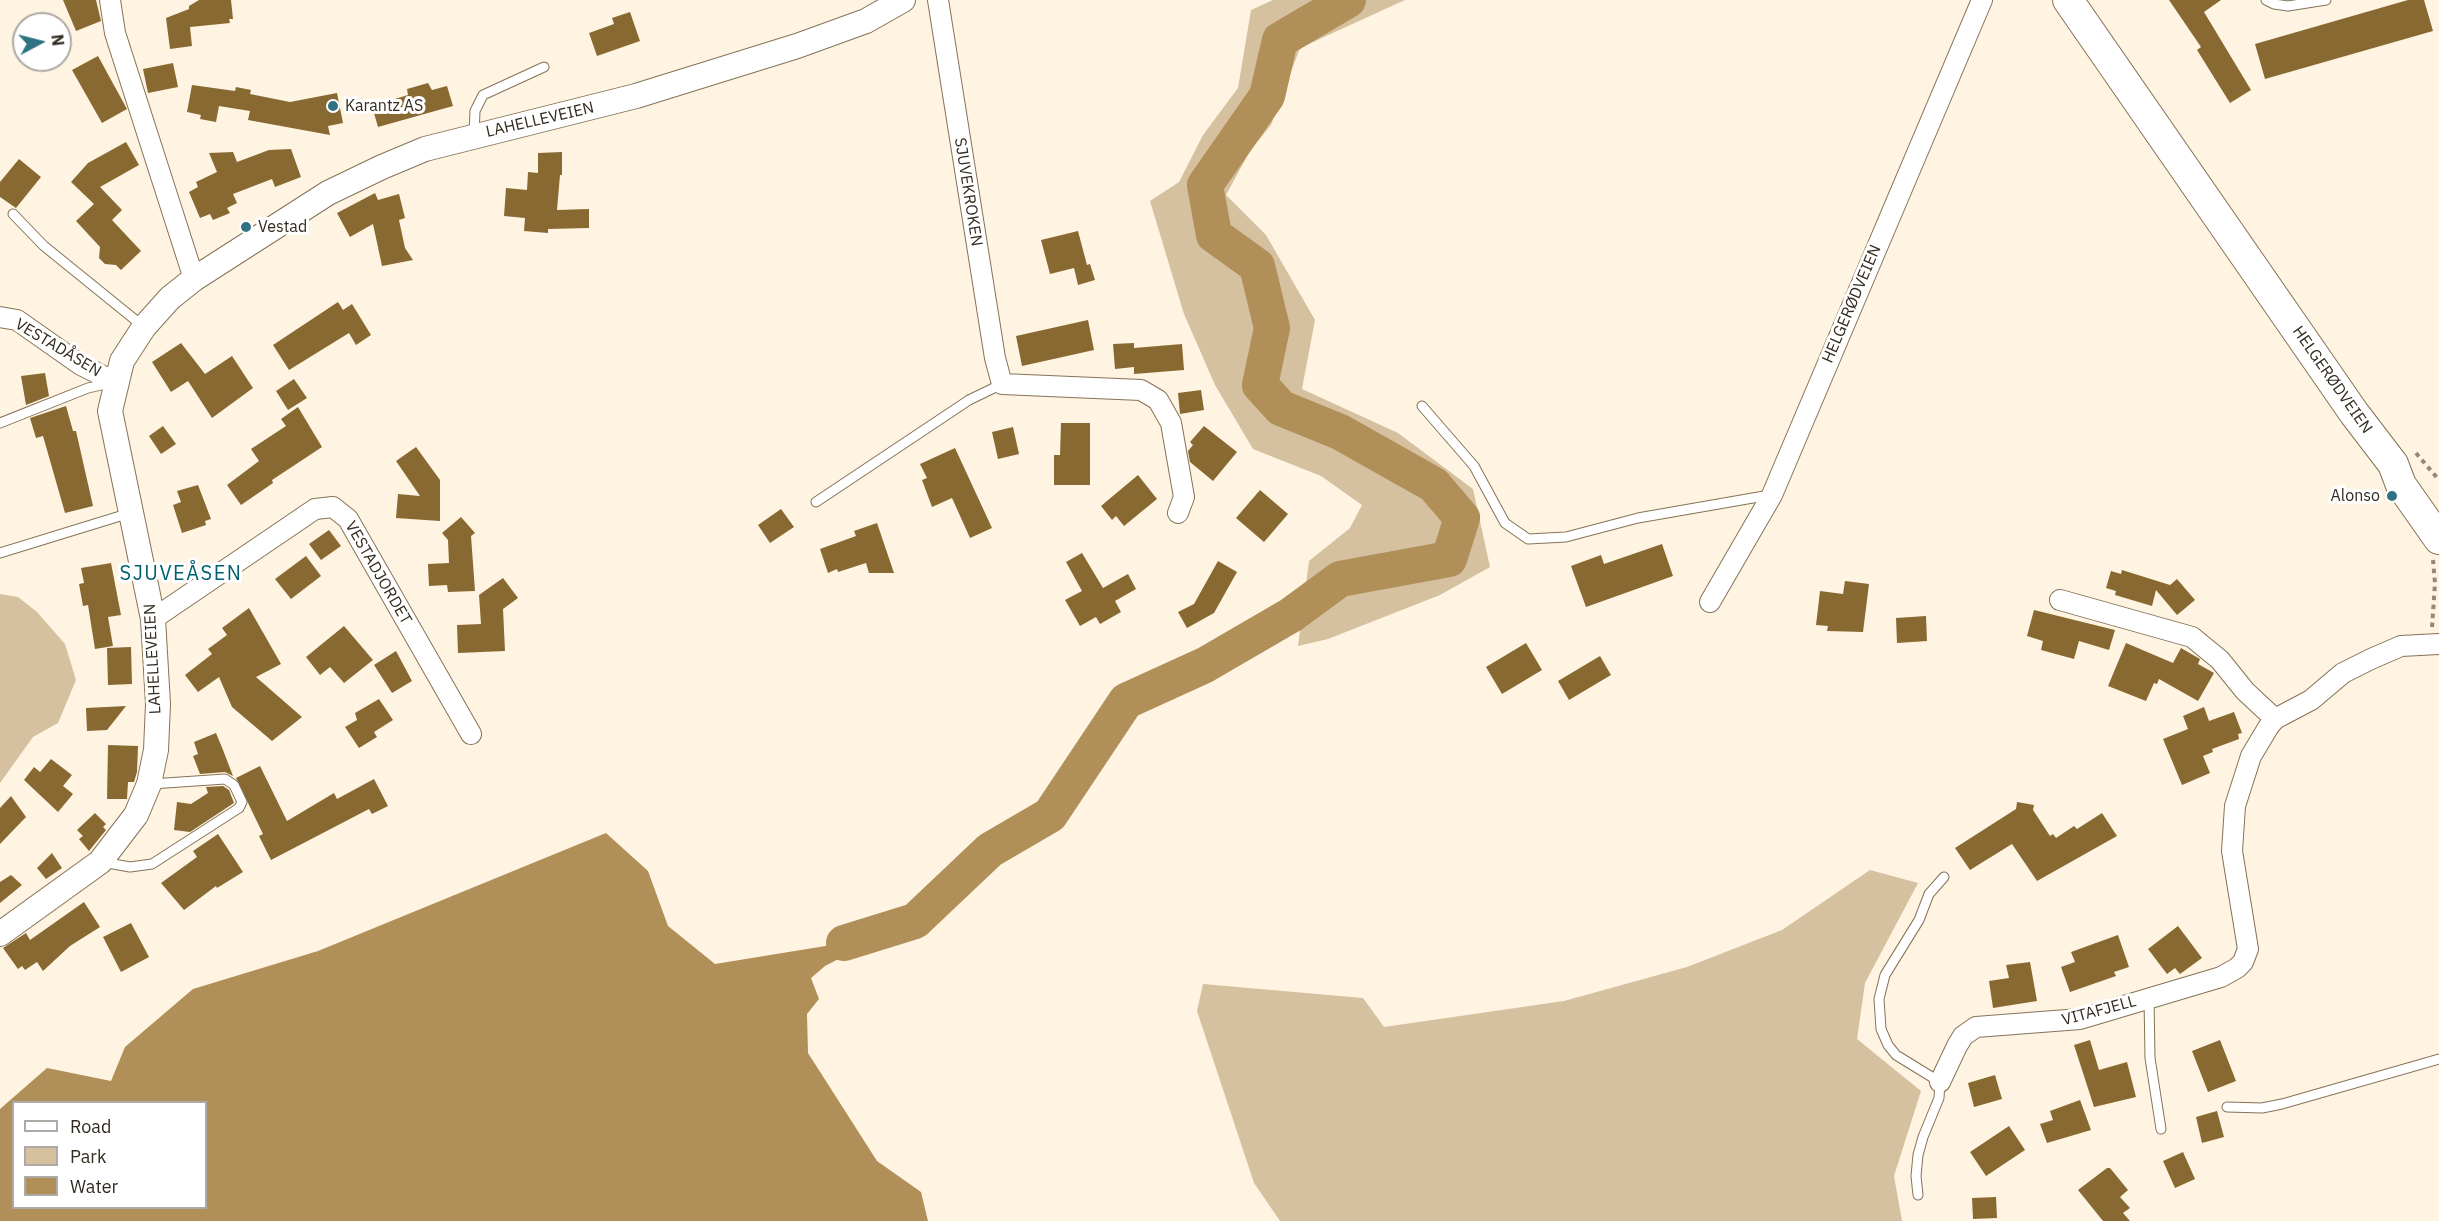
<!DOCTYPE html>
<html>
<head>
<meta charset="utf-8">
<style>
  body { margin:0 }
  #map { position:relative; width:2439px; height:1221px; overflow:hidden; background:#fff3e1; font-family:"IBM Plex Sans",sans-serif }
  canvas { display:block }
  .legend { position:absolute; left:12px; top:1101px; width:195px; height:108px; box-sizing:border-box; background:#fff; border:2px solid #adaaa5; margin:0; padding:8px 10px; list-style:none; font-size:18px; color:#322b1f }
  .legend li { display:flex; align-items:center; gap:12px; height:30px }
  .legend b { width:30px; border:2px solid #adaaa5 }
  .north { position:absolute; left:12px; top:12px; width:60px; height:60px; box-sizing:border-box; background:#fff; border:2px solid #adaaa5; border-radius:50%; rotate:83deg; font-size:16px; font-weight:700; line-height:24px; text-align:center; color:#322b1f }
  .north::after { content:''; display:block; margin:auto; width:21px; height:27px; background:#2f7382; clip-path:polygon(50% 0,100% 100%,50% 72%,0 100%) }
</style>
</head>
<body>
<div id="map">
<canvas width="2439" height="1221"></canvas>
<ul class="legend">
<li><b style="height:8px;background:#fff"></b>Road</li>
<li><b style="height:16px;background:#d5c09f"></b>Park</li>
<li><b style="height:16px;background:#b08f58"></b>Water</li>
</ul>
<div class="north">N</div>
</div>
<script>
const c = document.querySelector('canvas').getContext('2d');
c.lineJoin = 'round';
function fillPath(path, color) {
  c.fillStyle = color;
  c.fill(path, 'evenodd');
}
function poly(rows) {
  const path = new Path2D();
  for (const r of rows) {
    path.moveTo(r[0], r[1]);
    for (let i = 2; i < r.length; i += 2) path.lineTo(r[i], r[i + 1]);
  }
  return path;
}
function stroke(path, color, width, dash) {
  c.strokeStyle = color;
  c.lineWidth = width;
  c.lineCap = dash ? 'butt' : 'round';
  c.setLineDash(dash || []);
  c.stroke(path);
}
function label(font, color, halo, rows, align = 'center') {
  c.font = font + ' "IBM Plex Sans",sans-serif';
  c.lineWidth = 6;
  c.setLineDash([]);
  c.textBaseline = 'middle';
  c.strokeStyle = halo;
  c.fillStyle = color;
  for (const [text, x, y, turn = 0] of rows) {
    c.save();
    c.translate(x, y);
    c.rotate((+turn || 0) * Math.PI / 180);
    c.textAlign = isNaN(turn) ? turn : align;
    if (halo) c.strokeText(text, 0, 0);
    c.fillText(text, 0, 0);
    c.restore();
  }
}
const green = poly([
  [1273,0,1405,0,1300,48,1271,125,1250,151,1226,195,1266,235,1315,320,1302,389,1398,433,1473,489,1490,567,1440,595,1328,639,1298,646,1309,561,1350,528,1362,505,1321,476,1253,449,1215,385,1184,314,1150,201,1179,182,1203,135,1238,88,1251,10],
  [0,594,18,597,37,612,65,644,76,680,58,723,33,737,0,783],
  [1870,870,1918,883,1865,983,1857,1039,1921,1091,1894,1176,1902,1221,1280,1221,1254,1183,1197,1011,1203,984,1363,998,1384,1027,1564,1001,1687,967,1782,930]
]);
const water = poly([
  [606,833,648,871,668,926,715,964,844,943,850,953,825,966,811,978,819,999,807,1014,808,1053,877,1161,921,1192,928,1221,0,1221,0,1109,47,1068,111,1081,125,1047,193,989,318,951],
  [14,1102,206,1102,206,1208,14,1208]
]);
const river = poly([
  [844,943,915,921,990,850,1050,815,1126,701,1205,665,1291,615,1340,579,1449,559,1462,518,1434,485,1340,432,1281,408,1260,385,1272,328,1257,266,1214,235,1205,185,1267,96,1280,40,1348,0]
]);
const building = poly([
  [63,0,96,0,101,21,76,31],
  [199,0,231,0,233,19,229,19,230,23,190,27,192,46,170,49,166,18,189,9,189,6],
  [2169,0,2221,0,2204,12,2251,90,2230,103,2197,50,2201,47],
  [2408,0,2424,0,2433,31,2265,79,2255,44],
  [630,12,640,41,597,56,589,33,614,24,612,18],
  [98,56,127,109,102,123,72,70],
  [173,63,178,87,148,93,143,69],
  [428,83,432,90,447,86,453,106,378,127,372,106,408,95,407,89],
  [192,85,235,91,236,87,251,90,250,94,290,102,337,93,343,123,328,126,330,135,248,120,250,111,219,106,216,122,200,119,201,115,187,112],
  [126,142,139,165,100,187,122,210,112,220,141,251,121,270,116,265,105,264,99,258,100,247,76,221,94,204,71,182,88,163],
  [291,149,301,177,275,187,272,179,233,194,237,203,227,208,230,213,213,220,210,214,200,218,189,192,198,187,196,182,217,172,209,153,233,152,237,162,269,150],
  [562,152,562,175,560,175,557,210,589,209,589,228,548,229,548,233,524,231,525,218,504,216,506,188,527,190,528,172,538,173,538,153],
  [19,159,41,177,16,208,0,197,0,182],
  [375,193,378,200,399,194,405,218,399,220,405,248,413,260,382,266,373,224,350,237,337,213],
  [1078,231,1087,265,1090,264,1095,280,1078,285,1074,268,1050,274,1041,240],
  [338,302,343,310,352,304,371,335,356,345,349,333,289,370,273,345],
  [1088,320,1094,350,1022,366,1016,336],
  [181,343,205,374,232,356,253,388,212,418,188,381,171,392,152,362],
  [1134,343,1134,348,1182,344,1184,370,1134,374,1134,367,1115,369,1113,344],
  [45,373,49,396,26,405,21,376],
  [294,379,307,398,288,410,276,391],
  [1201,390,1204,410,1180,414,1178,393],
  [66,406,73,431,76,431,93,506,65,513,43,436,36,438,30,418],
  [298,407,322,447,272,480,273,483,241,505,227,485,259,461,251,449,286,426,281,419],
  [1061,423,1090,423,1090,485,1054,485,1054,455,1060,455],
  [163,426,176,444,161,454,149,436],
  [1204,426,1237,452,1213,481,1190,462,1188,451,1193,445,1190,442],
  [1013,427,1019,454,998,459,992,432],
  [416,447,440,480,440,521,396,518,398,494,420,496,396,461],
  [955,448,992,528,970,538,952,498,932,507,922,480,927,478,920,464],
  [1138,475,1157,499,1124,526,1116,516,1112,520,1101,506],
  [198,485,211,519,205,521,206,525,182,533,173,505,181,502,177,491],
  [1260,490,1288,514,1264,542,1236,518],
  [781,509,794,527,770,543,758,525],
  [461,517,475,533,471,536,475,591,448,592,447,585,429,586,428,564,449,563,448,540,442,533],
  [877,523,894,573,869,573,866,563,838,572,837,569,828,573,820,549,856,536,854,531],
  [329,530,341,546,321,560,309,544],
  [1662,544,1673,576,1586,607,1571,566,1601,555,1604,564],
  [1082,553,1103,588,1128,574,1136,589,1115,601,1121,612,1100,624,1096,617,1080,626,1065,600,1082,591,1066,562],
  [306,556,321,576,291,599,275,579],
  [1218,561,1237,572,1214,613,1187,628,1178,612,1194,604],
  [111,563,121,615,108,617,113,646,95,649,88,605,83,606,79,584,84,583,81,568],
  [2122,570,2170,585,2177,579,2195,600,2177,615,2156,590,2152,606,2115,595,2116,591,2106,588,2111,571,2121,574],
  [503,578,518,598,503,609,505,651,458,653,457,625,481,624,479,595],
  [1845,581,1869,584,1863,632,1827,631,1828,626,1816,625,1820,591,1843,594],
  [249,608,281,664,256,677,302,717,272,741,232,707,219,677,198,692,185,675,212,654,208,649,227,635,222,628],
  [2034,610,2115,630,2109,650,2079,641,2074,659,2041,650,2043,641,2027,636],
  [1926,616,1927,641,1897,643,1896,618],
  [344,626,373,660,344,683,330,667,320,675,306,657],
  [1526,643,1542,670,1502,694,1486,667],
  [2126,643,2173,663,2181,648,2200,659,2198,664,2214,673,2198,701,2159,679,2157,684,2154,683,2146,701,2108,686],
  [131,647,132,684,108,685,107,648],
  [396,651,412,681,392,693,374,665],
  [1600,656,1611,675,1569,700,1558,681],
  [379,699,393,720,374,732,377,737,359,748,345,727,357,720,355,713],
  [126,706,107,730,87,731,86,708],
  [2204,707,2209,721,2234,712,2242,733,2238,734,2239,739,2212,749,2213,752,2203,756,2210,773,2182,785,2163,739,2188,729,2183,716],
  [216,733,223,750,233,776,225,772,200,774,193,756,198,754,194,742],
  [108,745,138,746,137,772,134,782,128,782,127,799,107,799],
  [51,759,72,775,63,786,73,794,58,812,24,780,34,767,40,772],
  [260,766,287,821,334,793,337,799,374,779,388,806,372,814,369,809,271,860,259,836,263,834,236,778],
  [223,786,229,790,234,803,190,832,174,830,177,802,191,804,208,793,206,787],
  [11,796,26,817,0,844,0,808],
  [2017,802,2034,805,2033,810,2050,836,2053,834,2056,838,2074,826,2077,829,2102,813,2117,836,2037,881,2012,844,1970,870,1955,848,2016,809],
  [95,813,106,824,103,827,106,830,89,851,79,839,83,836,77,830],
  [218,834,243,872,217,888,216,886,184,910,161,883,197,857,193,851],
  [52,853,62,868,46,879,37,868],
  [11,875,22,885,0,903,0,882],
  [84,902,100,927,70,946,43,971,37,962,25,970,22,966,18,969,3,948,26,933,30,940],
  [131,923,149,957,121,972,103,937],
  [2178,926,2202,958,2180,974,2175,968,2167,974,2148,949],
  [2118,935,2129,967,2114,972,2116,976,2070,992,2061,967,2075,962,2071,952],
  [2030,962,2037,1001,1993,1008,1989,981,2009,978,2006,965],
  [2090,1040,2099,1070,2127,1062,2136,1097,2094,1107,2074,1045],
  [2220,1040,2236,1081,2208,1092,2192,1051],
  [1995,1075,2002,1099,1974,1107,1968,1083],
  [2080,1100,2091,1130,2047,1143,2040,1124,2053,1120,2050,1111],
  [2217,1111,2224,1137,2202,1143,2196,1117],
  [2009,1126,2025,1150,1986,1176,1970,1152],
  [2183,1152,2195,1179,2175,1188,2163,1161],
  [2107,1168,2110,1168,2128,1190,2120,1197,2130,1208,2123,1213,2130,1221,2103,1221,2078,1190],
  [1996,1197,1997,1218,1973,1219,1972,1198]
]);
const path = poly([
  [2416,453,2439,480],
  [2432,627,2435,583,2433,560]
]);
const service = poly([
  [2266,0,2274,4,2288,6,2326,0],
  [474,135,475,111,483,95,544,67],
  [13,214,44,246,144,327],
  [1422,406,1474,466,1505,523,1528,539,1566,537,1638,518,1770,495],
  [0,423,88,388,110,383],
  [816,502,969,400,1002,384],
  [0,553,130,513],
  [102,862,130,867,152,864,239,808,242,802,234,785,225,779,151,784],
  [2149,998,2150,1058,2161,1129],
  [2227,1107,2262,1108,2282,1104,2439,1059],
  [1918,1195,1916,1176,1918,1155,1923,1137,1939,1098,1940,1082,1896,1055,1888,1045,1881,1029,1879,999,1885,975,1919,920,1929,894,1944,877]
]);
const minor = poly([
  [110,0,115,33,194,279],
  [938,0,995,358,1002,384,1141,390,1158,400,1171,423,1184,497,1178,513],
  [0,317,17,320,81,365,115,382],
  [2060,600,2192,637,2220,660,2245,691,2275,719],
  [1710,602,1772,495,1982,0],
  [153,619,315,509,333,507,348,519,471,734],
  [1940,1082,1957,1046,1963,1036,1976,1027,2080,1019,2221,977,2237,968,2243,962,2248,949,2232,851,2235,806,2251,756,2269,726,2275,719,2311,700,2343,673,2371,659,2401,646,2439,644]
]);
const tertiary = poly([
  [0,934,100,862,136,815,149,784,156,750,158,704,153,619,110,411,122,361,144,327,170,298,194,279,328,193,382,167,425,149,636,96,797,46,866,21,903,0]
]);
const primary = poly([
  [2068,0,2354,413,2393,464,2401,485,2439,539]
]);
const markers = [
  [333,106,6,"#2f7382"],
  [246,227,6,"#2f7382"],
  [2392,496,6,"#2f7382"]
];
const poiNames = [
  ["Karantz AS",345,106],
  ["Vestad",258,227],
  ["Alonso",2380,496,"right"]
];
const streetNames = [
  ["LAHELLEVEIEN",540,120,-13],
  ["SJUVEKROKEN",968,192,81],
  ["HELGERØDVEIEN",1852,304,-67],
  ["VESTADÅSEN",58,348,31],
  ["HELGERØDVEIEN",2332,380,55],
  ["VESTADJORDET",378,573,60],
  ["LAHELLEVEIEN",153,659,-93],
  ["VITAFJELL",2099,1011,-15]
];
const quarterNames = [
  ["SJUVEÅSEN",181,574]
];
fillPath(green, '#d5c09f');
fillPath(water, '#b08f58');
stroke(river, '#b08f58', 36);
fillPath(building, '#886932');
stroke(service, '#847357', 11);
stroke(minor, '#847357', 22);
stroke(tertiary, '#847357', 26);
stroke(primary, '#847357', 32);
stroke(path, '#93897b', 4, [4.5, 4.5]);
stroke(service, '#fff', 9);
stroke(minor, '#fff', 20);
stroke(tertiary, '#fff', 24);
stroke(primary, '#fff', 30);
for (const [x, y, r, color] of markers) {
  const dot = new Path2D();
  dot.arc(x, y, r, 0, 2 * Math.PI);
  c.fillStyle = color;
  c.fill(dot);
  stroke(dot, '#fff', 2);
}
label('16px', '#322b1f', '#fff', poiNames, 'left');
label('16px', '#322b1f', '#fff', streetNames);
c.letterSpacing = '1.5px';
label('20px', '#006071', '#fff', quarterNames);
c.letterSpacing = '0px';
</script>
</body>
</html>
